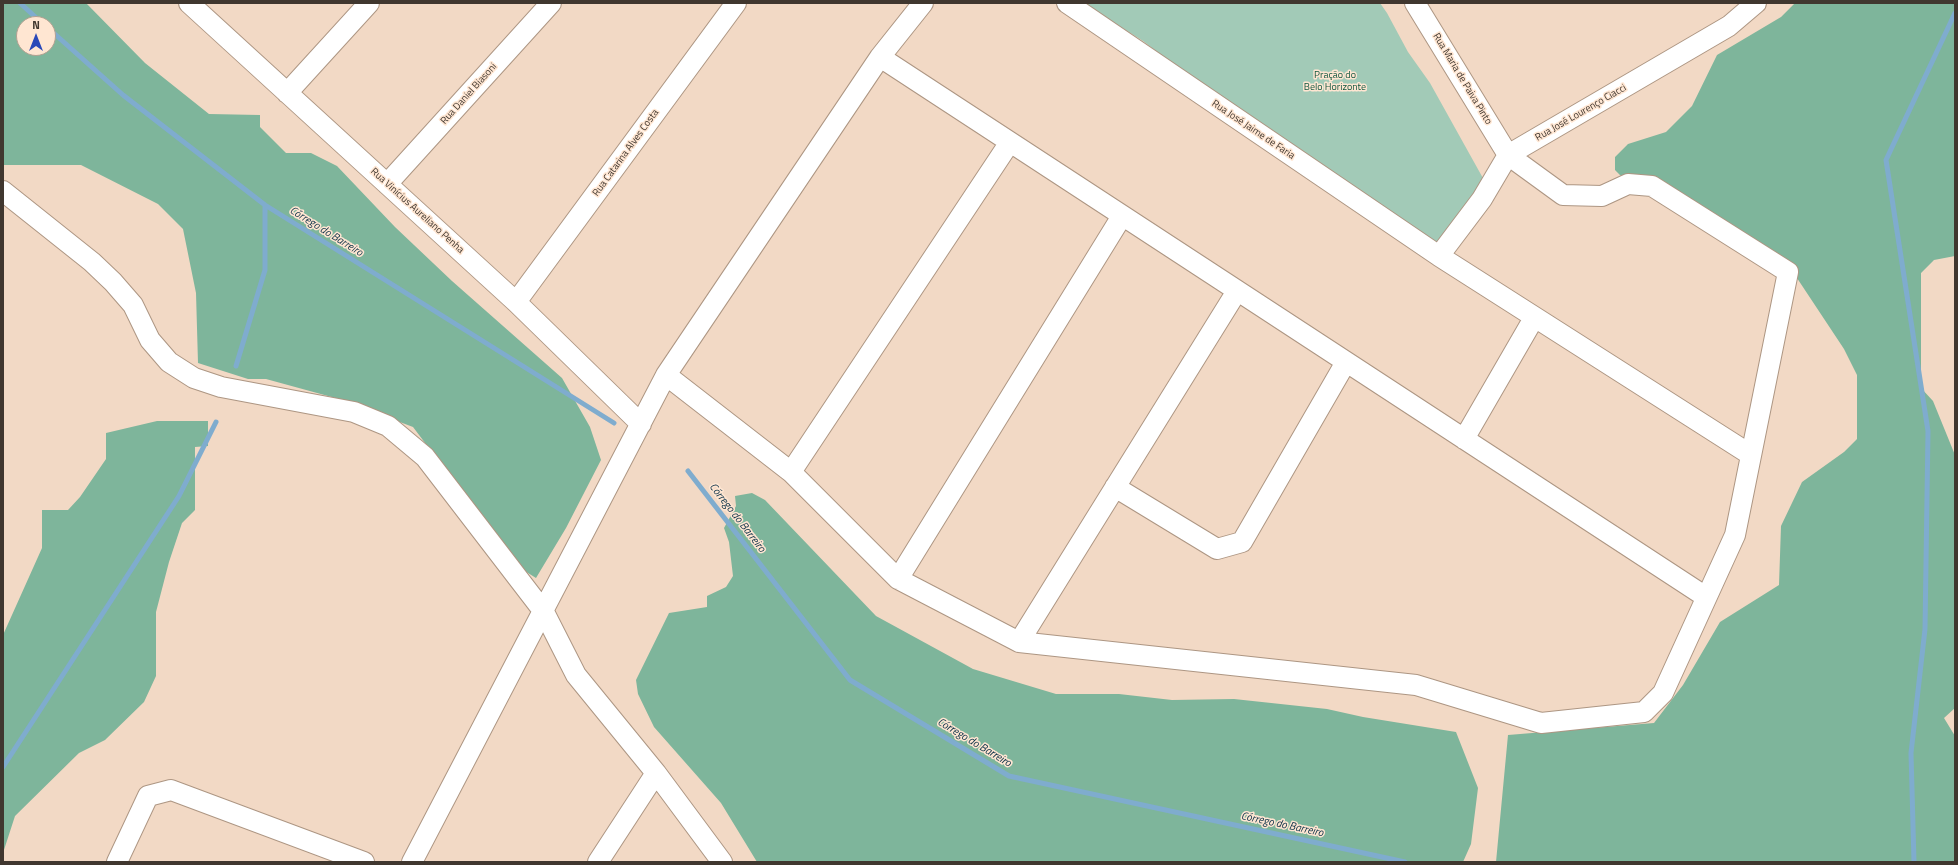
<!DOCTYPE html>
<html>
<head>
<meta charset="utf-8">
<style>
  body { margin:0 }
  #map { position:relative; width:1958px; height:865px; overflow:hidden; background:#f2d9c5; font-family:"Titillium Web",sans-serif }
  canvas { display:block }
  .frame { position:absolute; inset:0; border:4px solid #40372f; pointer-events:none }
  .north { position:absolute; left:16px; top:16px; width:40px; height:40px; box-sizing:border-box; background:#ffe6d2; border:1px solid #b3a091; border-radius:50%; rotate:0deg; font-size:11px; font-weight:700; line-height:16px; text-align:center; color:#40372f }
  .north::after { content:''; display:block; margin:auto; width:14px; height:18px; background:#2a48b8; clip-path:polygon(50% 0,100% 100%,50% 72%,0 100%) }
</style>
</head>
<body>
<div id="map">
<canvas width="1958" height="865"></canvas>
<div class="frame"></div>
<div class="north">N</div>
</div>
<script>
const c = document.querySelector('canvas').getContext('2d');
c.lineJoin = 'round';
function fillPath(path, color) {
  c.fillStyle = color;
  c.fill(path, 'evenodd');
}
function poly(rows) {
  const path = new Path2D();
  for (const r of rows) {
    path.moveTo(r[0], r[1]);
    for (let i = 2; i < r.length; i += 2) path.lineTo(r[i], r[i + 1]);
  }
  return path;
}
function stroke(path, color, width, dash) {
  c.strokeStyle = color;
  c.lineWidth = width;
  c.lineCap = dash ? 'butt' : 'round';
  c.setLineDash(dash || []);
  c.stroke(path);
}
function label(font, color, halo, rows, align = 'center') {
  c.font = font + ' "Titillium Web",sans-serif';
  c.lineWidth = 3;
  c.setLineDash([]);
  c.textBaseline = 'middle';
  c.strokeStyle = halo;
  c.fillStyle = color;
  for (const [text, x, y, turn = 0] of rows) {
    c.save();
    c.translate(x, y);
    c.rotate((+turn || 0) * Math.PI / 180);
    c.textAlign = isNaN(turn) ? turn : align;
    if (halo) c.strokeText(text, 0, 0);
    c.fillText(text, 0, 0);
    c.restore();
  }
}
const green = poly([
  [1083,3,1380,3,1387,13,1408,52,1430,83,1484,180,1439,247,1181,70,1143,41]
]);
const forest = poly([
  [3,3,86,3,145,63,209,114,260,115,260,127,286,153,311,153,337,166,395,227,452,281,562,378,590,427,601,460,566,528,536,578,520,568,413,427,339,399,266,379,248,379,198,363,196,293,183,229,158,204,81,165,3,165],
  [24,24,48,24,48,48,24,48],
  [1795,3,1955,3,1955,256,1934,260,1921,273,1921,388,1933,401,1955,455,1955,708,1944,718,1955,736,1955,862,1496,862,1508,735,1654,723,1683,685,1720,622,1779,585,1781,526,1802,482,1844,452,1857,439,1857,375,1844,349,1793,272,1628,183,1615,170,1615,157,1628,144,1666,132,1692,106,1717,55,1781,17],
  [157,421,208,421,208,446,195,447,195,510,182,523,169,562,156,612,156,676,144,702,105,740,79,753,15,816,3,853,3,635,42,548,42,510,68,510,80,497,106,459,106,433],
  [752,493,765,500,876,616,973,669,1056,694,1119,694,1172,700,1234,699,1327,709,1363,717,1456,732,1478,788,1471,844,1463,862,757,862,721,803,654,727,638,694,636,680,669,613,707,607,707,596,726,587,733,576,729,542,724,528,736,506,735,496]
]);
const stream = poly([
  [20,3,43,24],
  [48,28,123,95,265,205,614,423],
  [236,366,265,270,265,205],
  [688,471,850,680,1009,776,1405,862],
  [3,767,179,496,216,422],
  [1914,862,1911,753,1925,629,1928,431,1886,160,1955,13]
]);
const minor = poly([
  [189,3,516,302,641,424],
  [1067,3,1439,256,1751,455],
  [880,57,1706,597],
  [287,93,369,3],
  [387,184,551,3],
  [3,191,92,262,113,282,133,305,150,340,169,362,194,378,221,387,354,412,388,426,425,457,544,612,576,675,656,773,722,862],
  [1439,256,1482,199,1508,155,1729,26,1756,3],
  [516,302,736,3],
  [666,375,791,472,898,579,1019,642,1416,685,1541,723,1644,712,1663,693,1735,535,1788,272,1652,186,1628,184,1602,196,1563,195,1508,155,1415,3],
  [1464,439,1534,318],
  [791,472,1010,142],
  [1115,487,1217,549,1242,542,1346,362],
  [898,579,1122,216],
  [1019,642,1237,291],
  [117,862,148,796,171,790,364,862],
  [412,862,666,375,880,57,923,3],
  [598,862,656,773]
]);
const parkNames = [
  ["Pração do",1335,76],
  ["Belo Horizonte",1335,88]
];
const streetNames = [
  ["Rua Maria de Paiva Pinto",1462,79,59],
  ["Rua Daniel Biasoni",469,94,-48],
  ["Rua José Lourenço Ciacci",1581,113,-30],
  ["Rua José Jaime de Faria",1253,130,34],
  ["Rua Catarina Alves Costa",626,153,-54],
  ["Rua Vinícius Aureliano Penha",417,211,42]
];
const waterNames = [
  ["Córrego do Barreiro",326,232,32],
  ["Córrego do Barreiro",737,518,52],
  ["Córrego do Barreiro",974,743,31],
  ["Córrego do Barreiro",1282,825,12]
];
fillPath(green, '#a2cab7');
fillPath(forest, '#7eb59b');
stroke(stream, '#7facce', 5);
stroke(minor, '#ad9683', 22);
stroke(minor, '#fff', 20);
label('10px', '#10563e', '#ffe6d2', parkNames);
label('10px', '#40372f', '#ffe6d2', streetNames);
label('italic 11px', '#0b3148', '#ffe6d2', waterNames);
</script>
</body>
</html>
